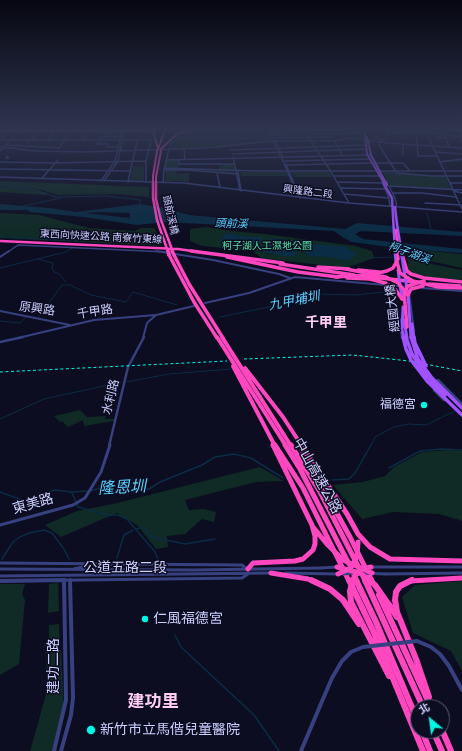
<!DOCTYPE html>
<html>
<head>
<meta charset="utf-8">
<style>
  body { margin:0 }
  #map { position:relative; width:462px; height:751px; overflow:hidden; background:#0c0d20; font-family:Rubik,"Noto Sans TC",sans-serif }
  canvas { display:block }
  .north { position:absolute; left:410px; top:699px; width:40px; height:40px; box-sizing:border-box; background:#0c0d20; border:1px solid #595b79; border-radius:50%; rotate:331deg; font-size:11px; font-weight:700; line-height:16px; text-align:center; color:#cccfff }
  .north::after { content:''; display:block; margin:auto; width:14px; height:18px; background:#00f7e4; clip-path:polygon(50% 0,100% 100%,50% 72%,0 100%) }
</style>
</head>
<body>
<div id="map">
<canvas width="462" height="751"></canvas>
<div class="north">北</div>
</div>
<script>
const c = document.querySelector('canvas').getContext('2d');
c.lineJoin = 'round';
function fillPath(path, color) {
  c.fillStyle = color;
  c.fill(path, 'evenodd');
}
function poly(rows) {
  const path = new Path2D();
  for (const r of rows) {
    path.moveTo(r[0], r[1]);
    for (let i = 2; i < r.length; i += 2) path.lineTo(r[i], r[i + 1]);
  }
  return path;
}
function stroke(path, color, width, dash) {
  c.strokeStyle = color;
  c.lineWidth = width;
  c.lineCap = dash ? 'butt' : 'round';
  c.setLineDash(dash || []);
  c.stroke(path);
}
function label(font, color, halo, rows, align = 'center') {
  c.font = font + ' Rubik,"Noto Sans TC",sans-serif';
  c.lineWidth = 3;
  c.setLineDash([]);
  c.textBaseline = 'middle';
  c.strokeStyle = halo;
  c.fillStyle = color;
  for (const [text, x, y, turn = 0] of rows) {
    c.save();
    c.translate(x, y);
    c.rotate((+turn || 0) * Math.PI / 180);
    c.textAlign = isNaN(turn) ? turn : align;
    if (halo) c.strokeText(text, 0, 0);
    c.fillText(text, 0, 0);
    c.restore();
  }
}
const green = poly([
  [229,128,264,128,271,141,219,147,171,149,184,133,196,130],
  [166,160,179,160,178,168,218,170,220,164,234,164,235,170,234,171,235,173,167,170,167,168,164,168],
  [144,166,144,181,130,181,133,167],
  [176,170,178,177,178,174,189,173,189,182,179,181,165,181,166,171],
  [382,171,445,176,451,189,390,186],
  [240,172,286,172,288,176,241,176],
  [291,172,330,172,332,177,294,177],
  [0,181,149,187,149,197,118,194,59,195,41,190,29,188,47,193,47,195,0,192,0,187,28,189,0,186],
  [0,213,39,215,89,228,135,231,141,228,155,228,162,246,0,238],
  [206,227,231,231,265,234,356,246,372,251,374,258,346,268,261,258,254,252,247,250,202,246,190,241,190,229],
  [408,249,462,254,462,268,425,260,425,258,408,252],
  [407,254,412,257,432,264,462,270,462,282,425,278,408,271],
  [80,410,87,417,106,416,105,419,115,419,114,421,84,426,83,420,68,427,62,421,60,422,54,416],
  [448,450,462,451,462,521,439,514,393,512,362,519,333,485,363,482,385,476,394,467,422,452],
  [260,467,284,481,256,482,185,500,189,510,204,509,216,512,214,522,202,519,185,534,167,536,168,547,156,549,137,525,117,513,61,537,45,525,77,511,113,504],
  [462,581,462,671,451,651,413,633,402,597,415,585],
  [58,583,59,611,48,613,49,584],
  [0,584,25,584,22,594,25,600,19,664,0,675],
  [59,624,60,644,49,646,49,625],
  [61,650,64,710,53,751,30,751,47,691,46,651]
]);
const water = poly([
  [0,204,49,208,76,212,140,204,163,208,189,215,345,229,357,223,462,232,462,236,361,231,355,234,363,239,462,249,462,253,404,249,352,242,344,238,334,231,166,222,137,225,84,217,30,212,28,210,0,210],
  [99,212,130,213,130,218,85,213],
  [228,233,247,237,264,237,259,245,247,245,221,241,222,237],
  [274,238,298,241,295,244,295,248,298,254,294,256,283,256,263,252,270,239],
  [303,243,349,247,348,249,357,253,350,260,343,260,331,257,309,256,306,255,306,251,302,244]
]);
const streamFar1 = poly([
  [443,162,462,160],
  [445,165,447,168,446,169],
  [140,169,144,169],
  [273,174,286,175],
  [385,174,396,173],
  [326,175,331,175],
  [451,183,453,188],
  [0,186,36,190,56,197,106,196,141,200,140,204],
  [23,206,61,198],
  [427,213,431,230],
  [0,237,58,240],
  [61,240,77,241],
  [403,251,414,255],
  [368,258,394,257],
  [38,259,53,263,52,269,54,272,59,274,66,282],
  [0,268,66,252,72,248],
  [220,317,288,303,317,294,356,295,393,291],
  [38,318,62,285,70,285,91,295,126,302,133,292,177,305],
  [0,321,20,323,26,317],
  [126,382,169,374,231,369],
  [0,419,44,399,122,382],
  [371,446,375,437,394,427,409,424,426,425,455,411]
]);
const stream = poly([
  [389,468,420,451,442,449,462,450],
  [332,480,349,479,355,473,371,445],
  [90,491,103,487,122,485,131,488,149,489,160,482,202,465,215,457,234,454,251,458,283,478],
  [0,492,27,502,54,490,72,492,87,491],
  [72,493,78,507,108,515,118,515,127,519,155,552,158,559],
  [136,529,144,527,152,537,185,544,215,539],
  [117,558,124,535,133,530],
  [2,559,13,542,20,537,29,533,44,530,52,533,64,549,69,559],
  [175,635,181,647,254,715,279,751]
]);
const minorFar4 = poly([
  [266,128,283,161,298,197],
  [269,128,283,157],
  [302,128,330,170,349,203],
  [416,128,418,156,436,156],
  [424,128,462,209],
  [439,128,462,132,462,142],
  [452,128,462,130],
  [270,129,285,128],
  [195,130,219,128],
  [104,131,103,134,110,134,109,136],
  [271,132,364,129],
  [389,133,425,132,462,137],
  [269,135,366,133],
  [402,135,403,138],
  [445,135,449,147],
  [0,136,4,136],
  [377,137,378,139,383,140],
  [274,138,333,137],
  [437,138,446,138],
  [0,140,151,140,146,161,146,182],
  [334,140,342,155],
  [47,141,58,128],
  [82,141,88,128],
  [380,142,379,145,395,170],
  [380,142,386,138,391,128],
  [27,143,40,131],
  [403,144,403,154],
  [7,145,59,148],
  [0,147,35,151,85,152,208,148,273,141,332,141,351,138,387,143,462,148],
  [119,147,107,147,108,144,97,144,101,137,121,136],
  [59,148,72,130],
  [184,149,185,159],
  [135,150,138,140],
  [230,150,368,145],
  [0,151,23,128],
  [435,152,462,154],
  [232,154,368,149],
  [8,156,6,158,9,158],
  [233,157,240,190],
  [166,160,371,155],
  [179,160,179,164,234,164],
  [285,161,370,159],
  [0,162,54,163,146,161],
  [439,162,462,159],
  [375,163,403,163,409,170],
  [286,164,300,198],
  [287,165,372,163],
  [164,168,258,171,462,171],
  [0,169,131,171],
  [164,170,187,170,237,174],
  [236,170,238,171,241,191],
  [396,171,397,173,432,176,462,176],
  [217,173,220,187],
  [334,176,379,176],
  [0,177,184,183,349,203,462,212],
  [42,178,58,160],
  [101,181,115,161,123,128],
  [104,181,118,161,125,128],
  [128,182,135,150],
  [337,182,382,183],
  [382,182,389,198,390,206],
  [163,183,164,170,169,149,172,143,185,132],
  [450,183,462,183],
  [389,186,462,190],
  [389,186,395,198,397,207],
  [341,188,384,189],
  [454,191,462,193],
  [393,193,422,193,456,197],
  [344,194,389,198],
  [425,203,462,205],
  [8,252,18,245,166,252]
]);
const minorFar3 = poly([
  [156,251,213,260,279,274,290,278],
  [0,257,9,251],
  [390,285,407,287],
  [422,288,462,291],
  [409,292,414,331],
  [205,303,249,293,295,277,385,285],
  [0,311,70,325],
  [401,319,400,326,402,338],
  [18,338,94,320,156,315,194,306],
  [143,338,147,323,156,315]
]);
const minorFar2 = poly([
  [0,342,23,337],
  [435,383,438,380,462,404],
  [434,390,444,400],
  [109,446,128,367,144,337]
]);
const minorFar1 = poly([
  [0,525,73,505,85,498,101,472,110,445],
  [0,563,242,565,247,569],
  [371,567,462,567],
  [0,569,194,570,321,568],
  [74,569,91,565],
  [286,573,337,574],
  [386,574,462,573],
  [0,576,271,573],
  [0,581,242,578,248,574]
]);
const minor = poly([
  [0,581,65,580],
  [417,641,431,647,440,654,449,666,462,690],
  [54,751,66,700,64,580],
  [61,751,71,715,73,698,70,580],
  [301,751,320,706]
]);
const majorFar1 = poly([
  [364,128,367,154,384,183],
  [443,128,462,131],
  [0,131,126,131,203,128],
  [367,137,371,155,386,183]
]);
const major = poly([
  [383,182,385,186],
  [386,182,387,185],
  [397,224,401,249]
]);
const highwayFar5 = poly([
  [155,128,154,134,158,149],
  [140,131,151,132,154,134],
  [158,149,165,130],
  [161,149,178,133,196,129],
  [153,176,157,151],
  [156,177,161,151]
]);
const highwayFar4 = poly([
  [401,249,402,252]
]);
const highwayFar3 = poly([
  [401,251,407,271,411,274,424,278,462,282],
  [169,255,194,302,217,338],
  [174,255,189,284,223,338],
  [227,257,298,272,338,277],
  [280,264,354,275],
  [318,267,349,269],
  [358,270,379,272],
  [363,276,416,282],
  [347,278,370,279,385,283],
  [429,284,460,286]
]);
const highwayFar2 = poly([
  [217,337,286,446],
  [222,337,291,446],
  [233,366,275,446],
  [245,368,283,417,302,446],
  [273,444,274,446]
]);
const highwayFar1 = poly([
  [275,445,303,488,349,581],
  [285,445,300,469,349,564],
  [291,445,320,492,359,568],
  [301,445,347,514,358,534,370,547,390,559,462,561],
  [302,450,350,537,372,581],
  [313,527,327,544],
  [248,569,253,563,295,561,303,559,313,550,315,544,315,536,312,525,273,445],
  [271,573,308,579,313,581],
  [354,575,357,581],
  [363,576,365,581],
  [410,581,462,578]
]);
const highway = poly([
  [311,580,330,589,343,600,359,624],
  [349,580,375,635,423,751],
  [356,580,376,622,418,722],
  [365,580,423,707],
  [371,580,372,582],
  [412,580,400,586,396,592,395,600,397,612,416,659,429,697],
  [379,595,431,707],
  [351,602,389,676],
  [389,605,397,617],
  [442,730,451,751],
  [422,731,430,751],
  [433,731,442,751]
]);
const rail = poly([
  [244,359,353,355,409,361,462,371],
  [0,372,227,361]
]);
const minorBridgeFar2 = poly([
  [425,375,432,384]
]);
const minorBridgeFar1 = poly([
  [321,568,337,567],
  [361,573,386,574],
  [343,574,354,573]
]);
const minorBridge = poly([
  [320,706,332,678,342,661,351,652,363,647,417,641]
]);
const majorBridgeFar2 = poly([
  [385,186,392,198,395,252],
  [395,207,397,224],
  [401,249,401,252]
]);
const majorBridgeFar1 = poly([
  [395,251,396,262],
  [401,251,408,295,411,338],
  [398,270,402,299],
  [403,307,402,330,404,338],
  [404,320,407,338],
  [412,324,414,338]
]);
const majorBridge = poly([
  [403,337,406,349,411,360,427,381,462,415],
  [406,337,412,354,423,371,445,395],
  [411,337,418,359,432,378,462,408],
  [414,337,415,343,426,366]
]);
const highwayBridgeFar4 = poly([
  [165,130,166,128],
  [161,149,161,151],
  [157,151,158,149],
  [153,176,153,183],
  [156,177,156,183]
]);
const highwayBridgeFar3 = poly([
  [153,182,153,198,157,220,168,252],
  [156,182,156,199,161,220,173,252],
  [396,230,398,252],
  [0,241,178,249,199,252]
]);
const highwayBridgeFar2 = poly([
  [168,251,169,255],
  [172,251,174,255],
  [191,251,283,263],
  [397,262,400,273,413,281,438,287,462,288],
  [346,269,386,277,398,283,408,295],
  [335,277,368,275,387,271,393,268,398,259,397,251],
  [385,283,395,289,402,299],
  [408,295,411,289,423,286],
  [407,327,404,292,408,286,424,281]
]);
const highwayBridgeFar1 = poly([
  [327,544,343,560,372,573],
  [337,567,360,573,370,581],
  [338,574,349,569,353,565,357,556,358,542],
  [353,581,354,577,362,569,371,567]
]);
const highwayBridge = poly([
  [369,580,375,585,389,605],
  [351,602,350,591,353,580]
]);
const markers = [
  [424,405,4,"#00f7e4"],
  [145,619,4,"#00f7e4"],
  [91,730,5,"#00f7e4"]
];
const farStreetnames = [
  ["興隆路二段",308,192,7],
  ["頭前溪橋",170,215,77],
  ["東西向快速公路 南寮竹東線",101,237,3]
];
const farParknames = [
  ["柯子湖人工濕地公園",267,246]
];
const farWaternames = [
  ["頭前溪",231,224,2],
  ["柯子湖溪",409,253,20]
];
const streetNames = [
  ["經國大橋",393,308,-97],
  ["原興路",37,309,8],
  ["千甲路",95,312,-9],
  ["水利路",111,397,-76]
];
const poiNames = [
  ["福德宮",416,405]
];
const waterNames = [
  ["九甲埔圳",294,301,-11]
];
const quarterNames = [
  ["千甲里",326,323]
];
const nearStreetnames = [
  ["中山高速公路",317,476,61],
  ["東美路",33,504,-16],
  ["公道五路二段",125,568],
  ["建功二路",54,666,-90]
];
const nearPoinames = [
  ["仁風福德宮",153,619],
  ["新竹市立馬偕兒童醫院",100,730]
];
const nearWaternames = [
  ["隆恩圳",122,488,-3]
];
const nearQuarternames = [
  ["建功里",153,702]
];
fillPath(green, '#102a25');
fillPath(water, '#0b2c45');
stroke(streamFar1, '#0b2c45', 1);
stroke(stream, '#0b2c45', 1.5);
stroke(minorFar4, '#374180', 1.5);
stroke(minorFar3, '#374180', 2);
stroke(minorFar2, '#374180', 2.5);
stroke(minorFar1, '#374180', 3);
stroke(minor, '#374180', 4);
stroke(majorFar1, '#a053ff', 2);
stroke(major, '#a053ff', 2.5);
stroke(highwayFar5, '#ff47c0', 2);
stroke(highwayFar4, '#ff47c0', 2.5);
stroke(highwayFar3, '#ff47c0', 3.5);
stroke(highwayFar2, '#ff47c0', 4);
stroke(highwayFar1, '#ff47c0', 5);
stroke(highway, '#ff47c0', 6);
stroke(rail, '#00f7e4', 1, [3, 2.5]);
stroke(minorBridgeFar2, '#374180', 2.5);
stroke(minorBridgeFar1, '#374180', 3);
stroke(minorBridge, '#374180', 4);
stroke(majorBridgeFar2, '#a053ff', 2.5);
stroke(majorBridgeFar1, '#a053ff', 3);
stroke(majorBridge, '#a053ff', 3.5);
stroke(highwayBridgeFar4, '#ff47c0', 2);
stroke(highwayBridgeFar3, '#ff47c0', 2.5);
stroke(highwayBridgeFar2, '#ff47c0', 3.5);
stroke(highwayBridgeFar1, '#ff47c0', 5);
stroke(highwayBridge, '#ff47c0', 6);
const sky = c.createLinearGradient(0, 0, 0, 234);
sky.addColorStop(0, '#070712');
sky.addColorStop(0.55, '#2e354e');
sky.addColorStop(1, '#2e354e00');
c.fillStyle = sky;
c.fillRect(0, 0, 462, 234);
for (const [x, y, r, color] of markers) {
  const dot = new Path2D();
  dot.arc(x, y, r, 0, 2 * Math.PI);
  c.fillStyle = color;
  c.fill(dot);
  stroke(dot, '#0c0d20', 1.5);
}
label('10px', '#cccfff', '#0c0d20', farStreetnames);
label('10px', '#57e0a5', '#0c0d20', farParknames);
label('italic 11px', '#5ad0ff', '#0c0d20', farWaternames);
label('12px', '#cccfff', '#0c0d20', streetNames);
label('12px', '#cccfff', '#0c0d20', poiNames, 'right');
label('italic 13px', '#5ad0ff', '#0c0d20', waterNames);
label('bold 14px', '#ffcef6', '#0c0d20', quarterNames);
label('14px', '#cccfff', '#0c0d20', nearStreetnames);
label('14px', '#cccfff', '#0c0d20', nearPoinames, 'left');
label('italic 16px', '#5ad0ff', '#0c0d20', nearWaternames);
label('bold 17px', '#ffcef6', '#0c0d20', nearQuarternames);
</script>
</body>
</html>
